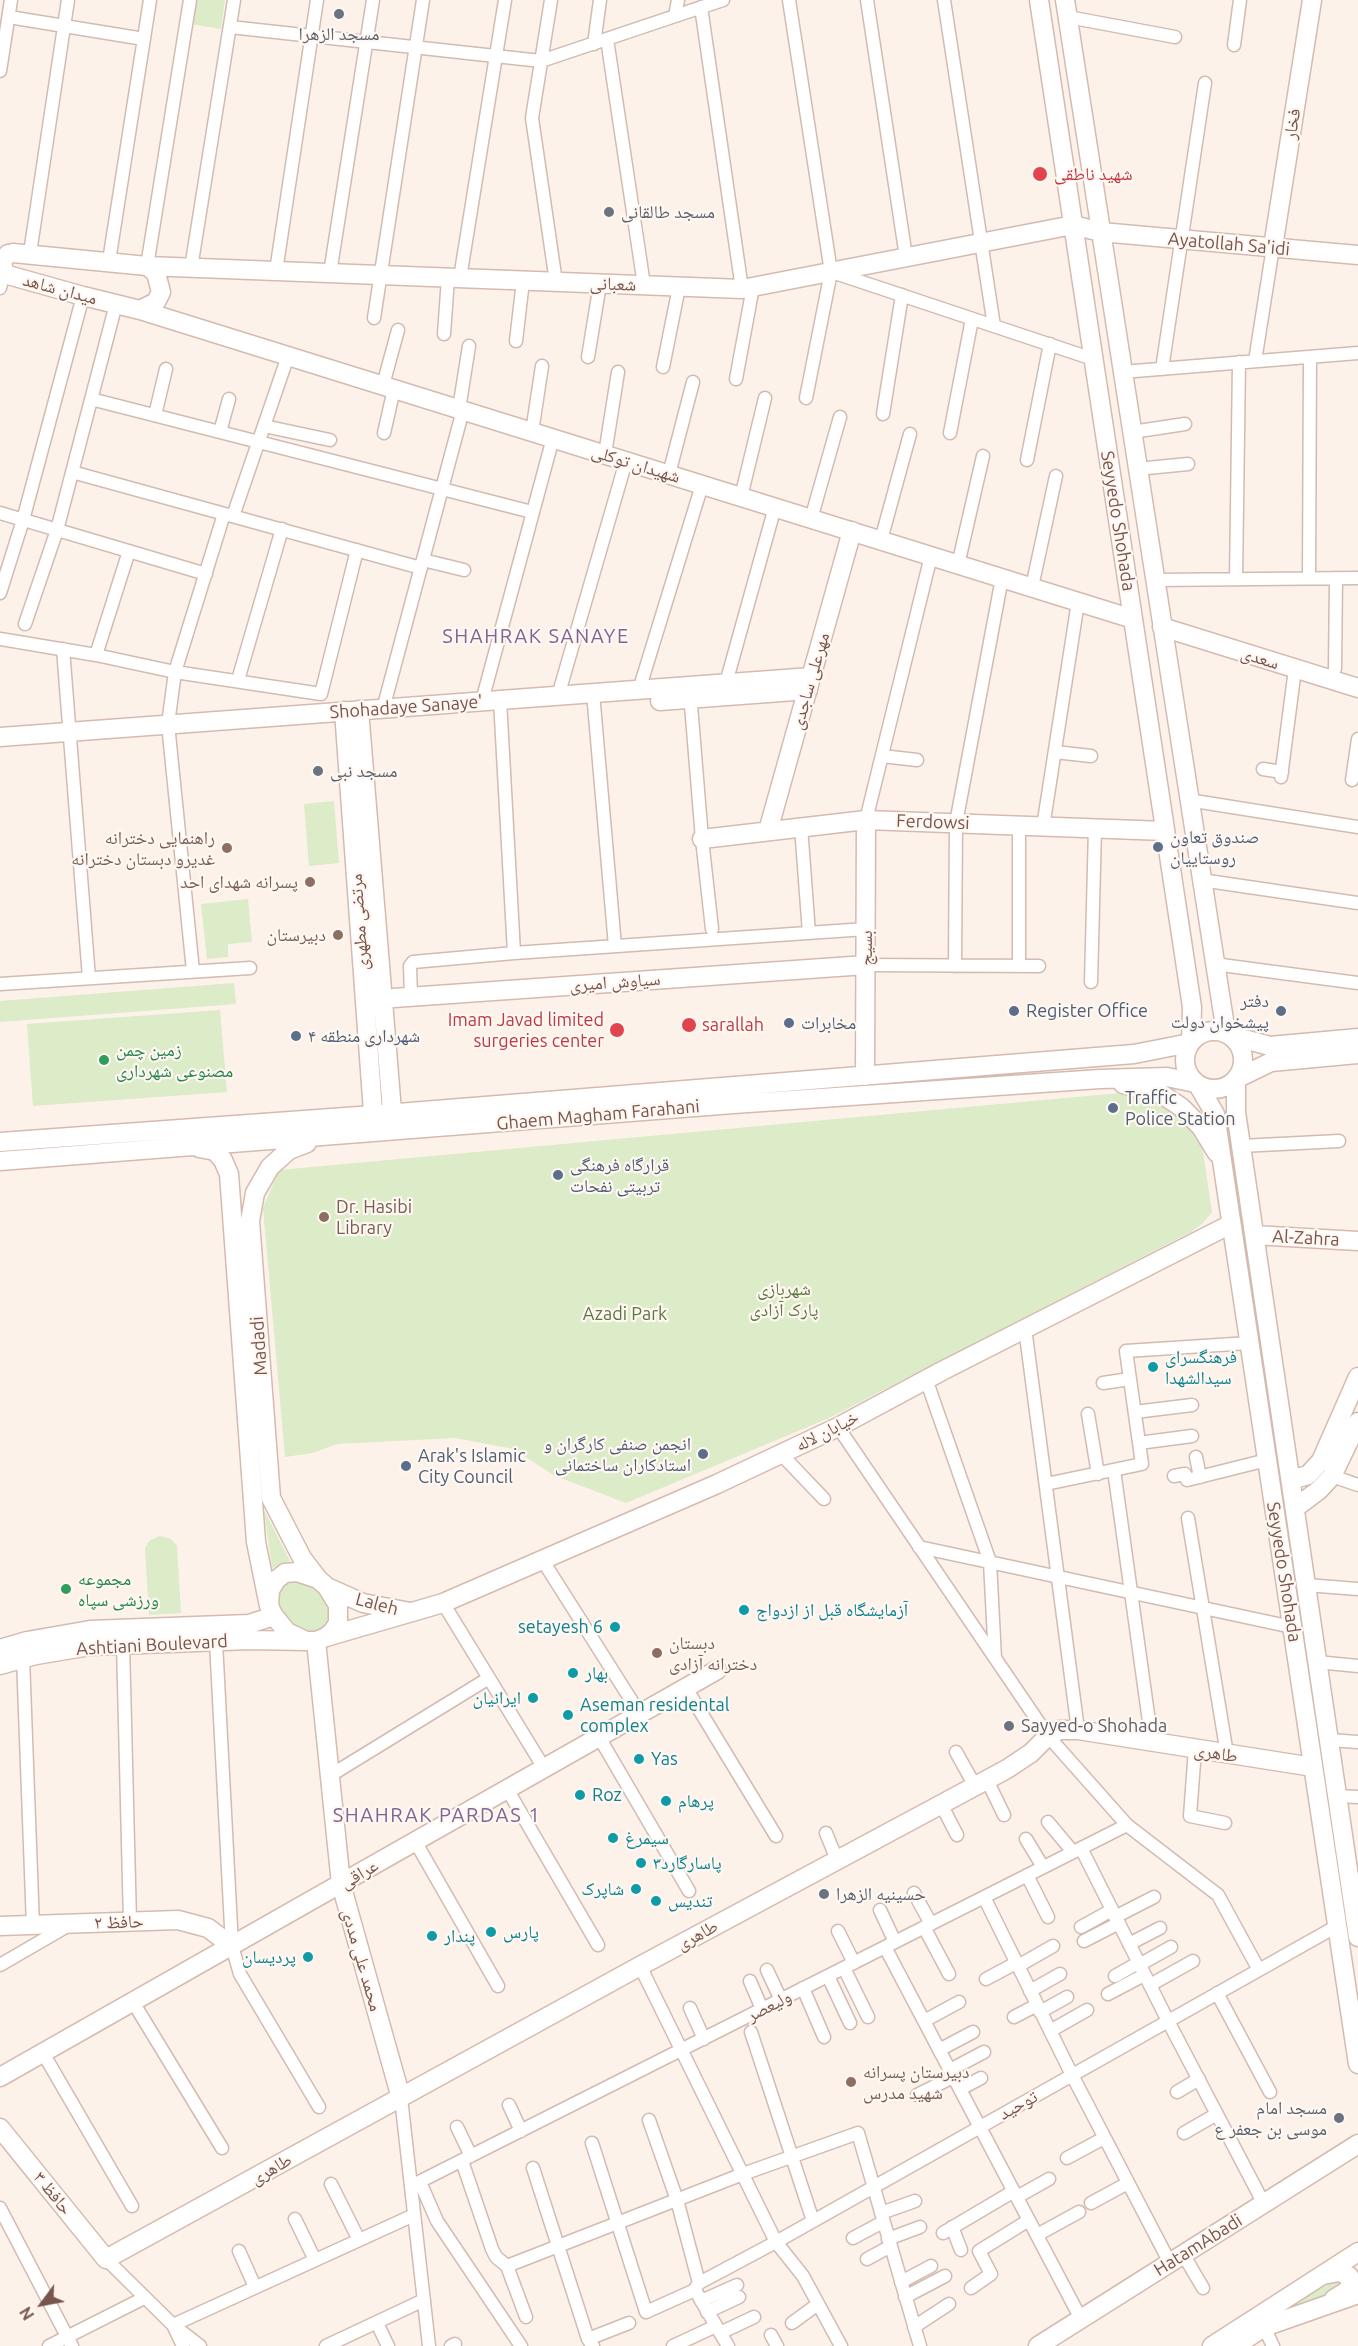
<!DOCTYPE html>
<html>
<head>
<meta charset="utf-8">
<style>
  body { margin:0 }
  #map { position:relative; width:1358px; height:2346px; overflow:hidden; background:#fdf2ea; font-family:Ubuntu,sans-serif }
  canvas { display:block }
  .north { position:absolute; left:12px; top:2274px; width:60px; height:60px; -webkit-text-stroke:4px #fff7f1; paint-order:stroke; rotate:238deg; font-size:16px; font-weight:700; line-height:24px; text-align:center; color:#78554d }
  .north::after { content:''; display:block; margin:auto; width:21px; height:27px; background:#78554d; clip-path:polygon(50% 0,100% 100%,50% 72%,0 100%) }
</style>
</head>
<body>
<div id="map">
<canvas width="1358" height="2346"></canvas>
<div class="north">N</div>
</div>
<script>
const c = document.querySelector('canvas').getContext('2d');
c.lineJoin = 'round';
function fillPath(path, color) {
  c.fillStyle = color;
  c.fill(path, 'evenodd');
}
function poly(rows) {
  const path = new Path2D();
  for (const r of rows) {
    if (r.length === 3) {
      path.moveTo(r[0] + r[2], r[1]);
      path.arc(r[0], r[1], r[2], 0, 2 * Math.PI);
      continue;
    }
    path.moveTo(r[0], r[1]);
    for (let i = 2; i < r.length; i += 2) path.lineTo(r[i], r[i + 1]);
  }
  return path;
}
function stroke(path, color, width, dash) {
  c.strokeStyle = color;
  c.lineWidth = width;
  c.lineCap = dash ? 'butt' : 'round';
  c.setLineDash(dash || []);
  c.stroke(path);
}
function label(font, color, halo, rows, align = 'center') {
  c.font = font + ' Ubuntu,"Noto Naskh Arabic",sans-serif';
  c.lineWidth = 4.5;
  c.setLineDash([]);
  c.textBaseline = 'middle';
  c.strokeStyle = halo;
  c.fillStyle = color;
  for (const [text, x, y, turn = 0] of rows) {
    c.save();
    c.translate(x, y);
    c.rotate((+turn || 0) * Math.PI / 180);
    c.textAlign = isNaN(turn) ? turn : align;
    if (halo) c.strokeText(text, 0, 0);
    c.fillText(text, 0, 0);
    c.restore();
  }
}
const green = poly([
  [194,0,225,0,221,29,191,24],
  [334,801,339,863,309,866,304,804],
  [248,899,252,942,228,944,228,957,207,959,201,904],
  [234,983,236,1004,0,1022,0,1001],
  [220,1010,227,1092,33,1106,27,1024],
  [1120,1093,1155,1099,1183,1116,1202,1145,1212,1212,1203,1223,1191,1232,829,1418,626,1503,553,1475,514,1449,455,1438,338,1444,312,1453,285,1457,263,1208,279,1170],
  [264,1510,290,1561,272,1568],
  [160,1536,171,1539,177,1546,181,1613,149,1615,145,1548,150,1540],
  [299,1580,317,1589,329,1604,330,1621,319,1631,303,1631,288,1620,281,1607,278,1597,280,1589,285,1583],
  [1336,2279,1346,2280,1340,2291,1280,2312]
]);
const street = poly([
  [551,0,532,118,556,282],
  [789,0,831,272,806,398],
  [867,0,906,257],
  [944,0,994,326],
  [701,7,742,289],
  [675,16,678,0],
  [9,17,144,39],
  [1068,17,1175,37],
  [230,27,541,61,723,0],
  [607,39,644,285],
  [594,44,600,0],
  [1234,45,1240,0],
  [0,71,11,0],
  [30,253,68,0],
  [109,261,150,0],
  [147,266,190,0],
  [191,268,234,0],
  [276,271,317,0],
  [330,273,373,0],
  [835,273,1093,359],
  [460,278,505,0],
  [0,288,4,272],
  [374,318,423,0],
  [444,334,448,278],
  [516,341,523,281],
  [588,357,600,284],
  [1255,361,1273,247],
  [663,367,679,287],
  [1162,369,1205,83],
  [1122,372,1358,353],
  [736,379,753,287],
  [383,385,398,330],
  [91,399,532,512],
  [459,409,469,346],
  [883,414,902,295],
  [155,415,166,369],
  [264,426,330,440],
  [220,432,229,399],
  [532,432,542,366],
  [1132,432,1185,424],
  [384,433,394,389],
  [950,433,972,319],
  [605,454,618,372],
  [1027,460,1050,344],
  [1137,469,1188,464],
  [72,472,421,568],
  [669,474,693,382],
  [741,497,765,398],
  [0,513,206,574],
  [233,516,288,356],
  [811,519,840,417],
  [881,540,910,434],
  [423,560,464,570],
  [958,565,983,456],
  [1309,578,1310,357],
  [1236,579,1239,362],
  [1155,580,1358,578],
  [1032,587,1056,476],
  [0,593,23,520,83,296],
  [25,624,57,530,116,304],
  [0,639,96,655,175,672,321,694,357,550],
  [63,649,89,978],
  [96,655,129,551],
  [1335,669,1336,578],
  [238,680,282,529],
  [726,683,775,507],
  [639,690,702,485],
  [593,693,615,946],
  [690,693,702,839,712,929],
  [558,696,626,461],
  [500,700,514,953],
  [482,701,553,438],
  [383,709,463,410],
  [1055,752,1091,756],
  [882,756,917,760],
  [1263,769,1282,772],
  [1281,777,1295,669],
  [1352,780,1358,739],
  [1188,800,1358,827],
  [866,820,931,556],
  [1019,826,1019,966],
  [801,827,809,933],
  [1043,827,1078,602],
  [1201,880,1358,903],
  [1214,964,1358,983],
  [866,965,1039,966],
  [955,966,956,823,1002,578],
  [193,971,168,724,175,672,224,514],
  [1091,982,1095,829],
  [0,984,250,968],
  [411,997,410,966,413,962,514,953,866,929],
  [1241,1146,1339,1141],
  [1025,1328,1078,1730],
  [926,1379,990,1562,995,1658],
  [1103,1383,1130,1379],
  [1135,1412,1192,1405],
  [1088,1414,1098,1474],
  [838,1427,1048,1736,1127,1825,1218,1895,1259,1970],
  [1139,1443,1192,1436],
  [781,1454,824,1499],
  [1196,1457,1200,1477],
  [1114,1470,1152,1743],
  [1174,1476,1185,1474,1187,1480,1267,1460],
  [1332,1476,1358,1485],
  [1046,1484,1142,1464,1126,1351,1249,1343],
  [1188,1518,1227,1754],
  [919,1547,1292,1627],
  [543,1561,640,1714],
  [1306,1585,1358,1589],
  [443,1603,544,1768],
  [216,1642,232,1946,240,1974,319,2107],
  [123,1644,130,1922],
  [23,1658,33,1926],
  [1317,1662,1358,1666],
  [686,1688,776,1836],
  [599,1737,689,1891],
  [1329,1740,1358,1742],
  [1195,1749,1190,1816,1225,1823],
  [956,1752,975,1786],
  [331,1775,489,1678],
  [987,1780,1004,1815],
  [507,1789,598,1945],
  [1337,1796,1358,1797],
  [941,1804,957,1835],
  [1048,1822,1073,1852],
  [826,1833,837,1860],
  [1026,1839,1043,1867],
  [415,1841,498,1986],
  [1081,1848,1168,2021,1264,2204],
  [1027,1875,1048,1917],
  [914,1893,931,1924],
  [984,1897,1072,2075,1170,2263],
  [880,1910,895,1942],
  [1115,1917,1154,1897],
  [924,1927,949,1974],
  [1081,1927,1112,1910],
  [838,1931,854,1963],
  [1084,1941,1119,1923],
  [1129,1944,1160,1928],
  [885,1947,1081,2319],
  [0,1965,69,1925],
  [1139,1965,1171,1947],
  [640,1966,776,2242,803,2276,841,2346],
  [1018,1966,1053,1946],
  [844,1968,868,2017],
  [767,1970,781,2000],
  [828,1976,850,2023],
  [1115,1976,1138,1963],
  [986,1979,1016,1963],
  [750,1981,762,2009],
  [1150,1985,1193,1961],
  [803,1988,824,2037],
  [1030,1991,1060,1974],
  [1217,1993,1270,2092],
  [1108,1994,1144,1975],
  [133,2002,222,2148],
  [690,2008,704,2039],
  [1040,2012,1067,1997],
  [1014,2017,1037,2005],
  [924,2021,959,2002],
  [1050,2031,1087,2010],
  [751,2032,813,2221],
  [939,2050,973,2032],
  [43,2053,132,2206],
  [950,2070,984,2052],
  [960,2089,981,2078],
  [1177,2092,1199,2079],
  [917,2095,953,2077],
  [401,2098,429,2346],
  [509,2105,521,2131],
  [649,2120,677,2200,699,2283,695,2289],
  [457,2127,471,2156],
  [1184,2133,1217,2114],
  [592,2143,646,2312,695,2290],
  [1067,2158,1104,2138],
  [462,2161,492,2249,496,2257,507,2266,526,2317],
  [533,2168,588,2339,593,2346],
  [420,2182,437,2221,521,2346],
  [331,2184,359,2240],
  [411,2186,1127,1825],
  [1017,2197,1049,2179],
  [1091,2203,1128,2183],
  [0,2208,72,2346],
  [881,2213,915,2201],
  [295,2219,315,2260],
  [952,2227,961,2250],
  [943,2233,1014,2191],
  [1037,2235,1079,2212],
  [853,2238,883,2222],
  [888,2239,920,2227],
  [239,2251,255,2287],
  [1183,2254,1203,2288],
  [106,2259,173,2325,200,2346],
  [867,2259,891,2246],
  [507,2266,743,2174,858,2133,920,2346],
  [901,2282,931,2266],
  [699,2283,776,2242,1337,1926],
  [971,2288,991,2274,979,2251,1029,2220],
  [695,2290,728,2346],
  [905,2297,945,2276],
  [701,2301,737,2285],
  [707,2312,739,2297],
  [377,2323,388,2346],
  [792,2323,818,2304],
  [914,2327,949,2304],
  [1264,2327,1273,2346],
  [720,2333,754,2317],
  [771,2335,777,2346],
  [588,2339,629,2323],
  [49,2346,144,2298],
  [183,2346,173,2325,414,2215],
  [326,2346,424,2300],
  [451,2346,455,2344],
  [673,2346,716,2326]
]);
const secondary = poly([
  [1039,0,1192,1007,1191,1042],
  [1065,0,1226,1033],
  [1273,247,1312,0],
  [13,253,147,266,156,273,161,292,156,302,140,310,83,296,8,275,4,272,2,261,8,254,13,253],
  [147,266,742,289,1073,225,1101,232,1358,255],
  [140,310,1133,619],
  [1162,627,1358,688],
  [660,701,808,690],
  [359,710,393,1123],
  [344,711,374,1126],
  [0,737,811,677],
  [768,831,852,531],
  [702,839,866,820,1165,831],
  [365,1000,866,965],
  [1214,1060,29],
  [1229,1035,1270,1046,1358,1038],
  [865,1076,866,820],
  [1238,1078,1271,1062,1358,1054],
  [1236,1079,1236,1112,1358,1937],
  [1123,1084,1163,1095,1181,1107,1201,1127,1217,1153],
  [1198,1085,1215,1114,1358,2064],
  [0,1142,373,1115,1134,1054,1190,1043],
  [307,1143,289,1150,270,1167,255,1193,250,1221,271,1498,302,1558,318,1579],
  [199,1148,215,1151,223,1160,229,1174,256,1542,269,1606],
  [0,1161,733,1104,1100,1079,1167,1077,1195,1083],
  [1254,1235,1358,1241],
  [1291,1480,1308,1475,1321,1461,1358,1377],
  [1295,1508,1319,1490,1332,1476,1358,1422],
  [297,1572,318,1579,327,1587,338,1605,338,1623,333,1631,326,1637,316,1641,306,1641,287,1632,274,1616,269,1606,270,1590,276,1580,285,1573,297,1572],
  [327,1587,363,1603,410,1612],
  [326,1637,443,1603,717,1484,838,1427,942,1371,1231,1224],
  [316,1641,341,1884,401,2098],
  [0,1649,27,1641,90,1630,249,1624,274,1616],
  [0,1665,36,1655,90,1646,250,1640,306,1641],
  [0,1926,178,1920,208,1928,232,1946],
  [0,2077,717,1670],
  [0,2128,106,2259,640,1966,1007,1769,1031,1753,1048,1736,1059,1730,1078,1730,1313,1767],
  [1323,2275,1339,2272,1349,2276,1352,2282,1347,2291,1334,2299],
  [1038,2346,1358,2144],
  [1212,2346,1358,2252],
  [1235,2346,1264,2327,1358,2294]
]);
const markers = [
  [339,14,6,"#6b7280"],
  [1040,174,8,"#e0444e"],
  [609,212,6,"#6b7280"],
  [318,771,6,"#6b7280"],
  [1158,847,6,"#5c6f8a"],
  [227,848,6,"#8d6e63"],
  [310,882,6,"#8d6e63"],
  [338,935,6,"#8d6e63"],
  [1014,1011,6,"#5c6f8a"],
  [1281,1011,6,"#5c6f8a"],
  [789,1023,6,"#5c6f8a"],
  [689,1025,8,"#e0444e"],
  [617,1030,8,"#e0444e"],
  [296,1036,6,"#5c6f8a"],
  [104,1060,6,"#2e9e5b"],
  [1113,1108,6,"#5c6f8a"],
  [558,1175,6,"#5c6f8a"],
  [324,1217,6,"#8d6e63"],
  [1153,1367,6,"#0f9aa8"],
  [703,1454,6,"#5c6f8a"],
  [406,1466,6,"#5c6f8a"],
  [66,1589,6,"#2e9e5b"],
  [744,1610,6,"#0f9aa8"],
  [615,1627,6,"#0f9aa8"],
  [657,1653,6,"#8d6e63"],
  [573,1673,6,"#0f9aa8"],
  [533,1698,6,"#0f9aa8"],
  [568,1715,6,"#0f9aa8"],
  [1009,1726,6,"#6b7280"],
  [639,1759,6,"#0f9aa8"],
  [580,1795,6,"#0f9aa8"],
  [666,1801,6,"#0f9aa8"],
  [613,1838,6,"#0f9aa8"],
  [641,1863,6,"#0f9aa8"],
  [636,1889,6,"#0f9aa8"],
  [824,1894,6,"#6b7280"],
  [656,1901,6,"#0f9aa8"],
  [491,1932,6,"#0f9aa8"],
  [432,1936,6,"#0f9aa8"],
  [308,1957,6,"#0f9aa8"],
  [851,2082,6,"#8d6e63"],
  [1339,2118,6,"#6b7280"]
];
const worshipNames = [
  ["مسجد الزهرا",339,34,"center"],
  ["مسجد طالقانی",621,212],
  ["مسجد نبی",330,771],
  ["Sayyed-o Shohada",1021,1726],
  ["حسینیه الزهرا",836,1894],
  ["مسجد امام",1327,2108,"right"],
  ["موسی بن جعفر ع",1327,2129,"right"]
];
const streetNames = [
  ["فخار",1292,124,-81],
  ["Ayatollah Sa'idi",1229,244,5],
  ["شعبانی",613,284,2],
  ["میدان شاهد",60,289,15],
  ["شهیدان توکلی",636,464,17],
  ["Seyyedo Shohada",1118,521,81],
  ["سعدی",1260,658,17],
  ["مهرعلی ساجدی",810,681,-74],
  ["Shohadaye Sanaye'",406,707,-4],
  ["Ferdowsi",933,822,2],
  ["مرتضی مطهری",359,922,-94],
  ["بسیج",866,948,-90],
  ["سیاوش امیری",615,982,-4],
  ["Ghaem Magham Farahani",598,1115,-5],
  ["Al-Zahra",1306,1238,3],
  ["Madadi",259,1346,-94],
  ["خیابان لاله",827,1431,-27],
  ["Seyyedo Shohada",1284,1572,81],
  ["Laleh",377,1604,15],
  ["Ashtiani Boulevard",152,1645,-3],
  ["طاهری",1216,1753,9],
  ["عراقی",359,1874,-30],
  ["حافظ ۲",119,1922,-2],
  ["طاهری",697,1935,-28],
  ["محمد علی مددی",362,1960,74],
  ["ولیعصر",769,2006,-27],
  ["توحید",1018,2105,-29],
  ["طاهری",271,2169,-29],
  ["حافظ ۳",53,2193,51],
  ["HatamAbadi",1198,2245,-32]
];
const healthNames = [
  ["شهید ناطقی",1054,174],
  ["Imam Javad limited",604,1020,"right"],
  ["surgeries center",604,1041,"right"],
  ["sarallah",702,1025]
];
const serviceNames = [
  ["صندوق تعاون",1170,837],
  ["روستاییان",1170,858],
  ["دفتر",1269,1001,"right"],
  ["پیشخوان دولت",1269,1022,"right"],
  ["Register Office",1026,1011],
  ["مخابرات",801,1023],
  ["شهرداری منطقه ۴",308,1036],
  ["Traffic",1125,1098],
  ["Police Station",1125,1119],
  ["قرارگاه فرهنگی",570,1165],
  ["تربیتی نفحات",570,1186],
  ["انجمن صنفی کارگران و",691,1444,"right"],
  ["استادکاران ساختمانی",691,1465,"right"],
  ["Arak's Islamic",418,1456],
  ["City Council",418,1477]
];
const educationNames = [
  ["راهنمایی دخترانه",215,838],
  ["غدیرو دبستان دخترانه",215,859],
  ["پسرانه شهدای احد",298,882],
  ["دبیرستان",326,935],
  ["Dr. Hasibi",336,1207,"left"],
  ["Library",336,1228,"left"],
  ["دبستان",669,1643,"left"],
  ["دخترانه آزادی",669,1664,"left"],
  ["دبیرستان پسرانه",863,2072,"left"],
  ["شهید مدرس",863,2093,"left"]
];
const leisureNames = [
  ["زمین چمن",116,1050],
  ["مصنوعی شهرداری",116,1071],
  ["مجموعه",78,1579],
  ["ورزشی سپاه",78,1600]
];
const parkNames = [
  ["شهربازی",784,1289],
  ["پارک آزادی",784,1310],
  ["Azadi Park",625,1314]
];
const cultureNames = [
  ["فرهنگسرای",1165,1357],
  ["سیدالشهدا",1165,1378],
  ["آزمایشگاه قبل از ازدواج",756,1610],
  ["setayesh 6",603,1627,"right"],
  ["بهار",585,1673],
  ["ایرانیان",521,1698,"right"],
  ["Aseman residental",580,1705],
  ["complex",580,1726],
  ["Yas",651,1759],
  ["Roz",592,1795],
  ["پرهام",678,1801],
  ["سیمرغ",625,1838],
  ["پاسارگارد۳",653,1863],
  ["شاپرک",624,1889,"right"],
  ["تندیس",668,1901],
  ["پارس",503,1932],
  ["پندار",444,1936],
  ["پردیسان",296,1957,"right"]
];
const neighbourhoodNames = [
  ["SHAHRAK SANAYE",536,636],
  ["SHAHRAK PARDAS 1",437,1815]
];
fillPath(green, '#dcebc8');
stroke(street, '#d2bbb2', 15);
stroke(secondary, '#d5baaf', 21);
stroke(street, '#fff', 12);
stroke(secondary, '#fff', 18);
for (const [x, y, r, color] of markers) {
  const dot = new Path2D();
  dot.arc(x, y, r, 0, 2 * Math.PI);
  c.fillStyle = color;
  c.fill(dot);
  stroke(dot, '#fff7f1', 2);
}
label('18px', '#5b616d', '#fff7f1', worshipNames, 'left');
label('18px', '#78554d', '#fff7f1', streetNames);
label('18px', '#be3a42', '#fff7f1', healthNames, 'left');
label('18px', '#4e5e75', '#fff7f1', serviceNames, 'left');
label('18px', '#785e54', '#fff7f1', educationNames, 'right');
label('18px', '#27864d', '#fff7f1', leisureNames, 'left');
label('18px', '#5b7841', '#fff7f1', parkNames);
label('18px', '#0d838f', '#fff7f1', cultureNames, 'left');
c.letterSpacing = '1.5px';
label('20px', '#7c6693', '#fff7f1', neighbourhoodNames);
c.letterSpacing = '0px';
</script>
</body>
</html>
